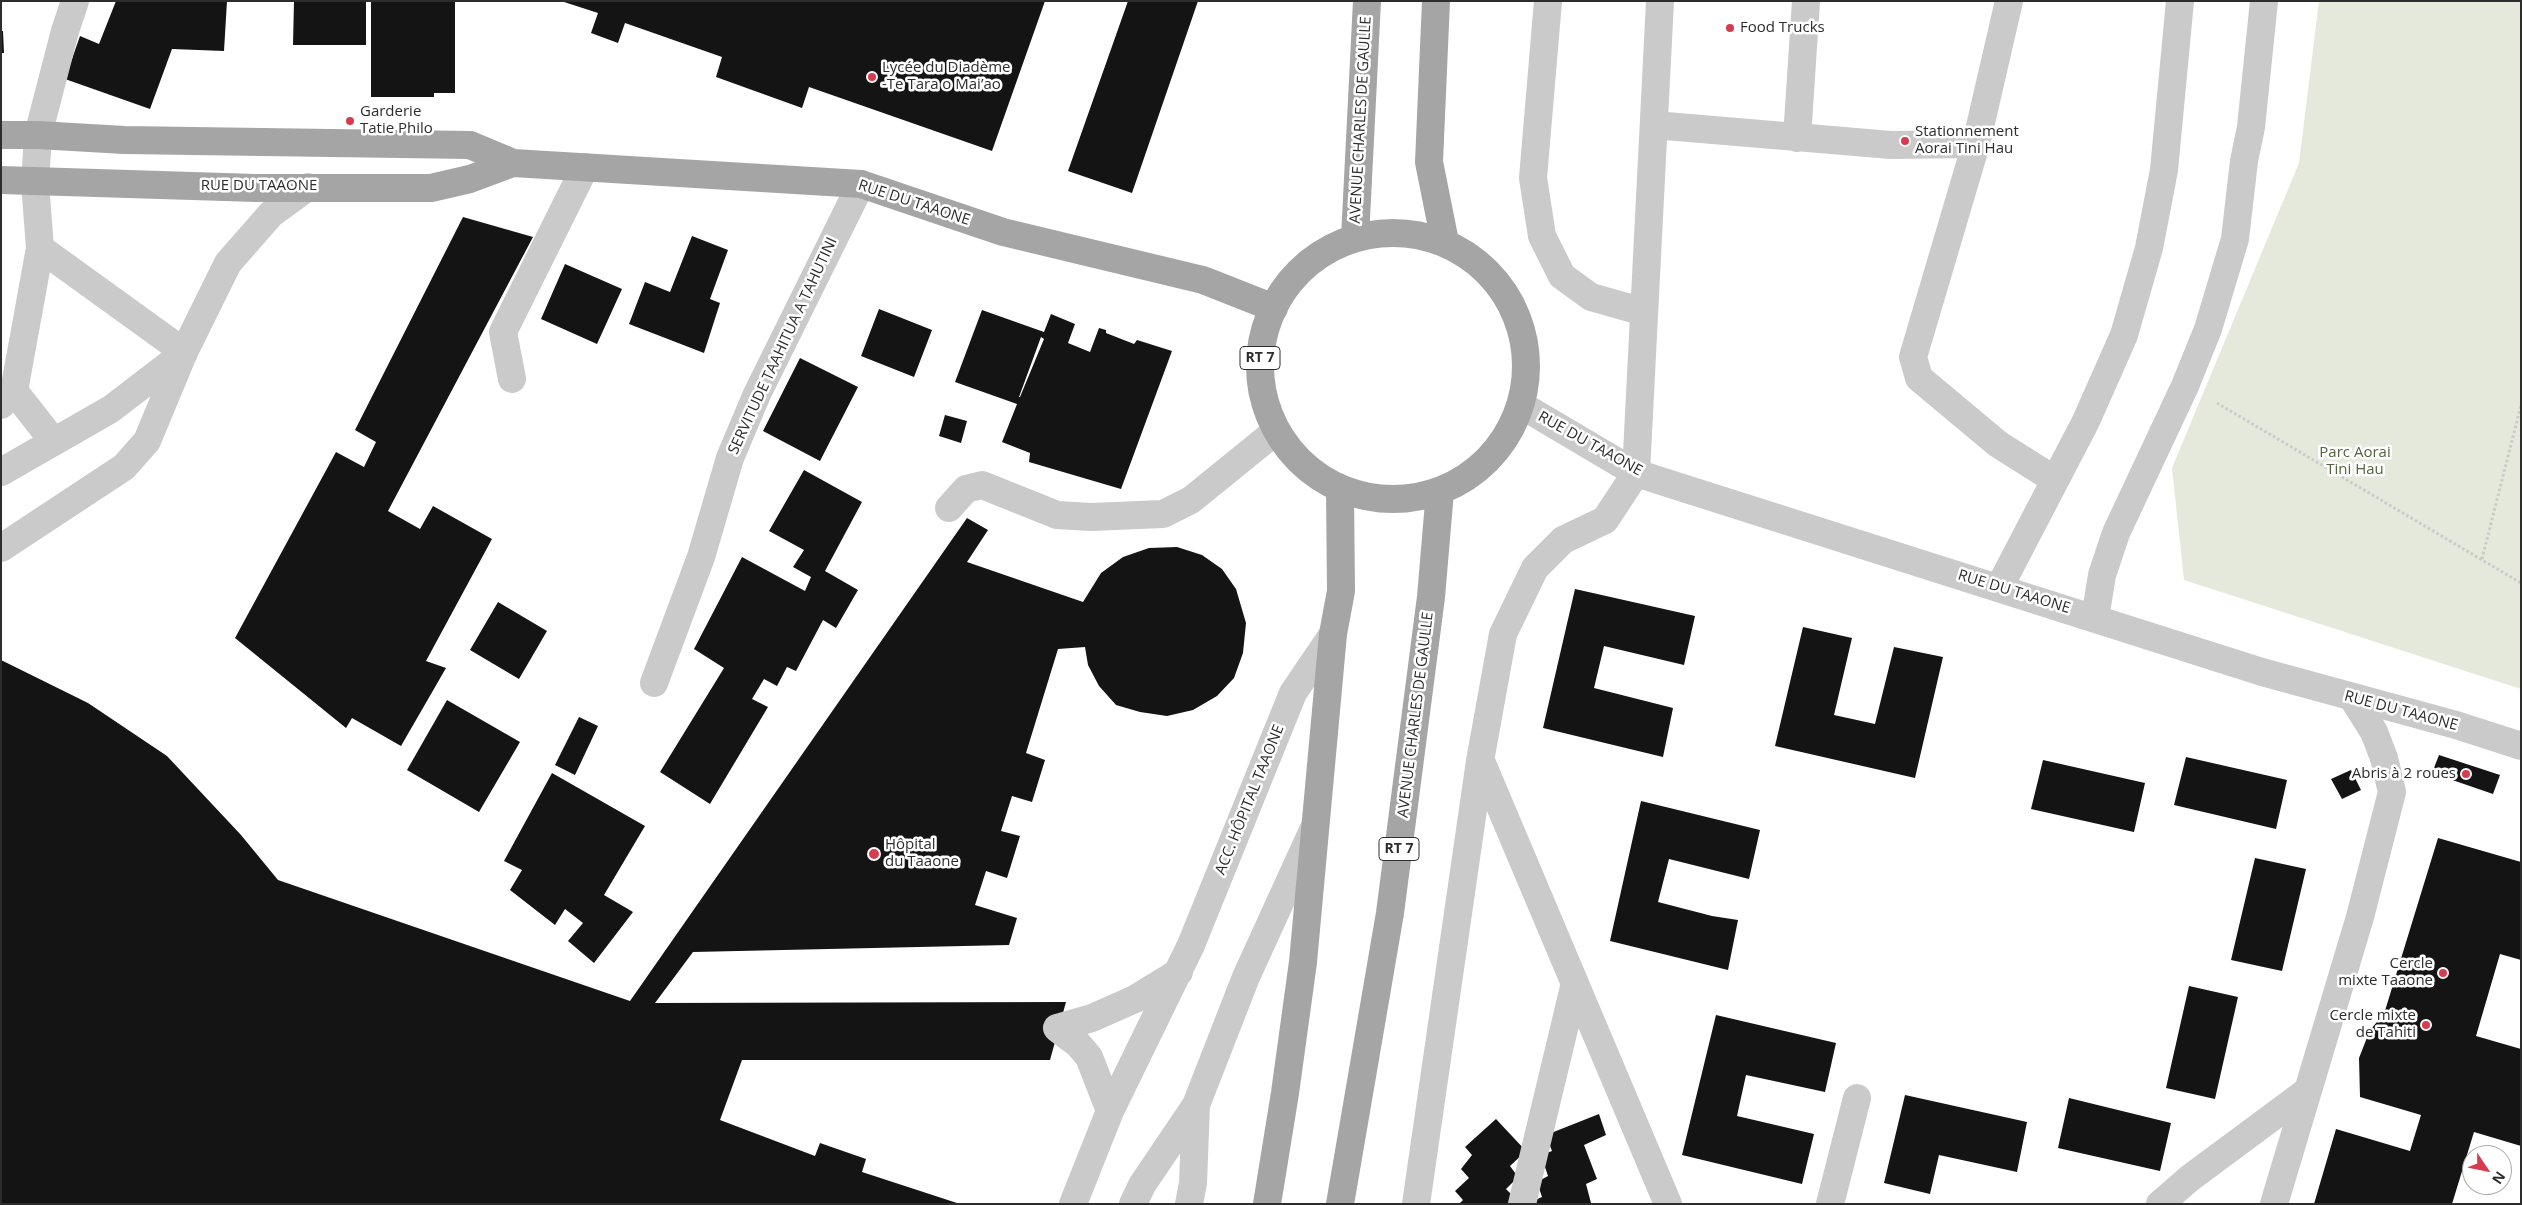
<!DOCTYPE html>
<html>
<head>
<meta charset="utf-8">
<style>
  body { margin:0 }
  #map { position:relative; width:2522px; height:1205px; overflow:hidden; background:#fff; font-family:"Open Sans",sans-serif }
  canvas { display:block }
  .frame { position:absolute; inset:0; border:2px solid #2d2d2d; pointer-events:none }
  .north { position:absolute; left:2462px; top:1145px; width:50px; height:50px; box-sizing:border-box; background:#fff; border:1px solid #ababab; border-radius:50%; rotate:124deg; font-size:14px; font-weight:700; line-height:20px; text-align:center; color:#2d2d2d }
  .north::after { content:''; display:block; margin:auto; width:18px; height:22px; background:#d63c50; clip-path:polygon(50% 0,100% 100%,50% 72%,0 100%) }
</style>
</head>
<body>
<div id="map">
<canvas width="2522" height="1205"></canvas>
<div class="frame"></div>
<div class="north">N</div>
</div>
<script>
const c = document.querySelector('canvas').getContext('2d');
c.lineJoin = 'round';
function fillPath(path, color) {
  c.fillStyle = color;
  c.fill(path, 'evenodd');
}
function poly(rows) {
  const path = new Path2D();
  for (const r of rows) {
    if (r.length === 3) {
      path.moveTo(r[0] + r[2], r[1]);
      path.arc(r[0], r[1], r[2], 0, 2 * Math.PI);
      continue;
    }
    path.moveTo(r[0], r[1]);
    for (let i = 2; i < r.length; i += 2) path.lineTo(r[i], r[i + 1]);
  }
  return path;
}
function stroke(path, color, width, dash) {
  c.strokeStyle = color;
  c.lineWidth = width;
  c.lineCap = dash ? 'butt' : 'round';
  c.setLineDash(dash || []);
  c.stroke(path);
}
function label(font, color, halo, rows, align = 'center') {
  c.font = font + ' "Open Sans",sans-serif';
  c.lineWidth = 5;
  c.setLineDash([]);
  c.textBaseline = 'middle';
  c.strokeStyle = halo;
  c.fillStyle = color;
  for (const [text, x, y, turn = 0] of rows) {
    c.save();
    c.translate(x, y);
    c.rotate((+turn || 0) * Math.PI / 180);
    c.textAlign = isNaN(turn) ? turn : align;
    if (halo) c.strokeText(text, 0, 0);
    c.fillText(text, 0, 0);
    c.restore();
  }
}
const green = poly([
  [2319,1,2521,1,2521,689,2184,580,2172,468,2299,163]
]);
const building = poly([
  [116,1,227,1,224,51,172,49,150,109,65,79,80,36,99,44],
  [294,1,366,1,366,45,293,45],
  [371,1,455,1,455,93,434,93,434,97,371,97],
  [561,1,1045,1,992,151,809,87,802,108,716,77,722,57,625,23,618,43,591,33,598,13],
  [1128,1,1198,1,1132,193,1068,171],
  [1,31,3,31,4,53,1,53],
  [463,217,533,237,388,511,420,529,433,506,492,539,426,661,446,668,401,746,352,718,346,728,235,638,336,452,364,467,376,442,355,430],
  [692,236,728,250,710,299,720,303,704,353,629,324,645,282,670,292],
  [565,264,622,289,597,344,541,319],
  [879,309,932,330,914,377,861,356],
  [982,310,1044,332,1051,314,1075,324,1068,343,1090,352,1099,328,1106,330,1106,333,1134,344,1137,340,1172,351,1121,489,1029,462,1030,453,1002,442,1017,404,955,382],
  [1041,337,1044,339,1020,397,1019,397],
  [800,358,858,387,820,461,763,431],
  [945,415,967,421,961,443,939,436],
  [804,470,862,502,825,571,858,590,836,628,823,620,796,671,787,667,777,686,764,679,752,699,768,707,710,804,660,772,724,668,694,649,742,557,805,591,811,577,793,567,804,550,769,531],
  [967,518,988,530,967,562,1083,602,1101,573,1123,557,1149,548,1177,547,1202,555,1222,569,1236,589,1246,623,1243,653,1234,678,1217,696,1193,710,1167,716,1140,712,1116,705,1099,686,1088,665,1085,647,1058,649,1026,753,1045,760,1032,802,1012,796,1001,831,1020,836,1007,878,986,871,975,905,1017,918,1009,945,693,952,655,1003,1066,1002,1050,1060,742,1060,720,1120,815,1156,820,1143,866,1159,862,1172,960,1204,1,1204,1,660,88,703,167,756,241,835,278,880,630,1001],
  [1575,589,1695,616,1684,665,1604,646,1594,688,1673,708,1663,757,1543,728],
  [498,602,547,631,519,679,470,650],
  [1803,627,1852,638,1834,715,1875,724,1894,647,1943,657,1915,778,1775,746],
  [447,700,520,742,479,812,407,770],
  [579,717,598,726,575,775,555,765],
  [2439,755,2500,775,2493,794,2432,773],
  [2186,757,2287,780,2276,829,2174,805],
  [2043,760,2145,783,2134,832,2031,809],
  [2351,770,2361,790,2342,799,2331,779],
  [552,773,645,826,604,895,633,912,594,963,568,941,583,923,565,909,555,925,510,890,522,870,504,861],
  [1641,801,1760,830,1749,879,1669,859,1658,902,1712,916,1738,920,1728,970,1610,941],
  [2438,838,2521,862,2521,960,2500,954,2476,1036,2521,1049,2521,1146,2474,1132,2452,1204,2314,1204,2336,1129,2410,1151,2421,1115,2360,1097,2359,1058,2370,1030,2384,1014],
  [2255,858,2306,869,2282,971,2231,960],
  [2189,986,2238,997,2215,1099,2166,1088],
  [1716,1015,1836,1043,1825,1092,1746,1075,1737,1116,1814,1134,1802,1184,1682,1155],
  [1905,1095,2027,1122,2017,1172,1939,1155,1930,1194,1884,1183],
  [2069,1098,2171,1123,2160,1171,2058,1148],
  [1599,1114,1606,1135,1584,1145,1597,1179,1586,1184,1591,1203,1532,1204,1531,1202,1542,1197,1537,1182,1548,1176,1541,1155,1552,1151,1546,1135],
  [1496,1119,1526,1151,1510,1166,1518,1177,1506,1189,1514,1197,1507,1204,1459,1204,1463,1200,1455,1191,1469,1178,1461,1169,1472,1155,1465,1147]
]);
const path = poly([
  [2217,403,2521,583],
  [2482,559,2521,405]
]);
const minor = poly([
  [1548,1,1533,178,1542,236,1562,276,1591,297,1644,312],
  [1654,125,1891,145,1976,144,2009,1],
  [1797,138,1806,1],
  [1976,144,1913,357,1919,378,1998,444,2055,480],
  [40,248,184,352],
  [512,379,503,332,585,167],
  [14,391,54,442],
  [1,405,14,391,40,248,35,183,38,135,65,31,75,1],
  [1521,405,1636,473,1664,482,2262,672,2456,725,2521,746],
  [1,472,111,409,184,353],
  [949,508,966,489,982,485,1057,515,1091,517,1163,514,1191,500,1276,431],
  [1,548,124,467,147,441,184,352,228,263,271,214,308,187],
  [1999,588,2086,421,2124,335,2149,248,2164,170,2180,1],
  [2095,618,2102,575,2116,533,2185,386,2208,329,2235,239,2244,161,2251,127,2264,1],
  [654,683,701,557,730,458,757,394,861,184],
  [1481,761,1668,1204],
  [1057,1028,1092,1018,1135,999,1179,972],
  [1057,1028,1078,1044,1089,1057,1110,1111],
  [1073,1204,1110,1111,1191,945,1293,693,1333,634],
  [1133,1204,1142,1185,1196,1105,1246,977,1314,828],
  [1189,1204,1193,1183,1196,1105],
  [1416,1204,1480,761,1503,634,1535,568,1563,540,1605,520,1636,473,1660,1],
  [1522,1204,1575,983],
  [1830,1204,1857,1098],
  [2160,1204,2190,1178,2306,1092],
  [2274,1204,2360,917,2392,792,2384,758,2374,732,2352,697]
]);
const major = poly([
  [1436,1,1429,162,1445,242],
  [1,135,38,135,124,140,470,145,513,163,861,184,1003,232,1203,280,1274,308],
  [1,180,256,188,431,188,470,179,513,163],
  [1393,366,133],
  [1355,238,1367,1],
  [1267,1204,1285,1093,1303,962,1333,634,1341,591,1340,489],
  [1340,1204,1390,913,1431,597,1440,491]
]);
const markers = [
  [1730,28,5,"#d63c50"],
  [872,77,5,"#d63c50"],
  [350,121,5,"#d63c50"],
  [1905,141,5,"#d63c50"],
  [2466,774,5,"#d63c50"],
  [874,854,6,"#d63c50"],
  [2443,973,5,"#d63c50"],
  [2426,1025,5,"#d63c50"]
];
const shields = [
  [1260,358,40],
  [1399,849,40]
];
const shieldNames = [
  ["RT 7",1260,358],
  ["RT 7",1399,849]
];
const poiNames = [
  ["Food Trucks",1740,28],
  ["Lycée du Diadème",882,68],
  ["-Te Tara o Mai’ao",882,85],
  ["Garderie",360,112],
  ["Tatie Philo",360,129],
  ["Stationnement",1915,132],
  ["Aorai Tini Hau",1915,149],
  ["Abris à 2 roues",2456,774,"right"],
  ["Hôpital",885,845],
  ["du Taaone",885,862],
  ["Cercle",2433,964,"right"],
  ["mixte Taaone",2433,981,"right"],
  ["Cercle mixte",2416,1016,"right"],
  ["de Tahiti",2416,1033,"right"]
];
const streetNames = [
  ["AVENUE CHARLES DE GAULLE",1361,120,-87],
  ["RUE DU TAAONE",259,186],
  ["RUE DU TAAONE",914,203,18],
  ["SERVITUDE TAAHITUA A TAHUTINI",783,346,-65],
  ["RUE DU TAAONE",1590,444,29],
  ["RUE DU TAAONE",2014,592,17],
  ["RUE DU TAAONE",2401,711,15],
  ["AVENUE CHARLES DE GAULLE",1416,715,-83],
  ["ACC. HÔPITAL TAAONE",1250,800,-68]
];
const parkNames = [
  ["Parc Aorai",2355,453],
  ["Tini Hau",2355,470]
];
fillPath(green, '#e4e9db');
fillPath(building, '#141414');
stroke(path, '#cacaca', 3, [2.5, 2.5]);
stroke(minor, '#cacaca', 28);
stroke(major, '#a5a5a5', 28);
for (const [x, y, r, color] of markers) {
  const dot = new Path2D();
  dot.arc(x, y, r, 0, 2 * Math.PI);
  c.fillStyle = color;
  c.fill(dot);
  stroke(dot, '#fff', 2);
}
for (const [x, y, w] of shields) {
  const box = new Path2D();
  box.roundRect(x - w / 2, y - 11.5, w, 23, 4);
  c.fillStyle = '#fff';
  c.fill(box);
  stroke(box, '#2d2d2d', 1);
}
label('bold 14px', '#2d2d2d', null, shieldNames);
label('15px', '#2d2d2d', '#fff', poiNames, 'left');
label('15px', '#2d2d2d', '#fff', streetNames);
label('15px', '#52643e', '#fff', parkNames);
</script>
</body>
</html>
